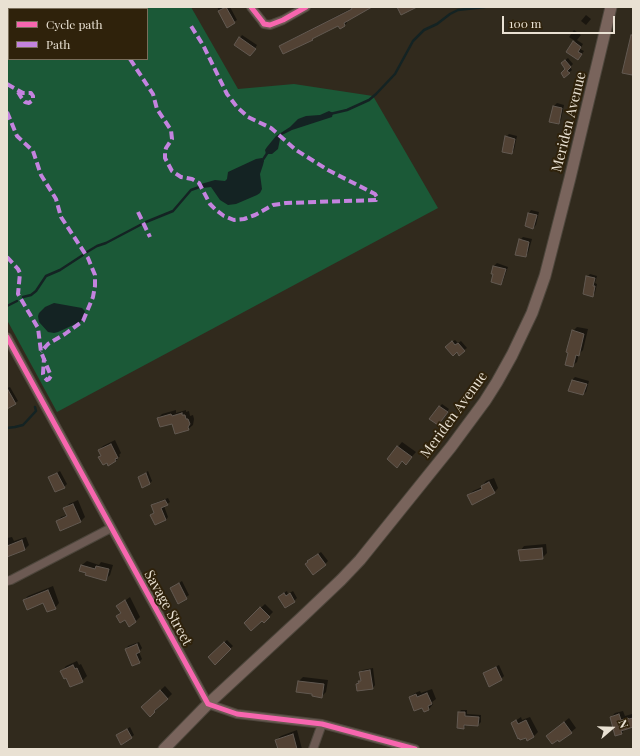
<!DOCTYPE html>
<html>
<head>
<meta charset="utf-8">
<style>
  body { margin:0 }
  #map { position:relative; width:640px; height:756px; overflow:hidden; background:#312a1d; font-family:"Playfair Display",serif }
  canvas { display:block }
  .frame { position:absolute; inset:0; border:8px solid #e9e1d3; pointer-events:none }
  .legend { position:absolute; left:8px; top:8px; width:140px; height:52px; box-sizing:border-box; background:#2f220b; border:1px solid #796e5b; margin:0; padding:5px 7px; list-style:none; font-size:12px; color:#e9e1d3 }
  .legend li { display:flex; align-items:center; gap:8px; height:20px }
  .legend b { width:20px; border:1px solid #796e5b }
  .north { position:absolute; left:592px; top:708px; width:40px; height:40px; -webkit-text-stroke:3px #2f220b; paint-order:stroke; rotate:70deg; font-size:11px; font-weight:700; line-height:16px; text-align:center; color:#e9e1d3 }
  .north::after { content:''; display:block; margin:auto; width:14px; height:18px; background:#e9e1d3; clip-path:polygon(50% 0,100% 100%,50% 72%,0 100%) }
  .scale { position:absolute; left:502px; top:16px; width:113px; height:18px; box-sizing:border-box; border:2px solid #e9e1d3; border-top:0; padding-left:5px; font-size:12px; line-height:14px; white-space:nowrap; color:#e9e1d3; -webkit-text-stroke:3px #2f220b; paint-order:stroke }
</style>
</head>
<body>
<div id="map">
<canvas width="640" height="756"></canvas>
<div class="frame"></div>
<ul class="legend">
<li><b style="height:5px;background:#f766af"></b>Cycle path</li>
<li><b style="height:5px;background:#c483df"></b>Path</li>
</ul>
<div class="north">N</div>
<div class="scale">100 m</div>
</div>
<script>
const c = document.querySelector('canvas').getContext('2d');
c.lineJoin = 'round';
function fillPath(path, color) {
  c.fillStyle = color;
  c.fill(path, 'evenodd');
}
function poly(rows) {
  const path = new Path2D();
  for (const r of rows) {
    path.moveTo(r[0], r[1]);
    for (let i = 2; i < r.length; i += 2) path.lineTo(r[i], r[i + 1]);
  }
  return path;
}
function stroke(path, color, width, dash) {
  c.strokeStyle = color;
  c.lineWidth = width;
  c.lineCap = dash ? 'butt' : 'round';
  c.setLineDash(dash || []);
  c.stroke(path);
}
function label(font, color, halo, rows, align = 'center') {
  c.font = font + ' "Playfair Display",serif';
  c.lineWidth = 4;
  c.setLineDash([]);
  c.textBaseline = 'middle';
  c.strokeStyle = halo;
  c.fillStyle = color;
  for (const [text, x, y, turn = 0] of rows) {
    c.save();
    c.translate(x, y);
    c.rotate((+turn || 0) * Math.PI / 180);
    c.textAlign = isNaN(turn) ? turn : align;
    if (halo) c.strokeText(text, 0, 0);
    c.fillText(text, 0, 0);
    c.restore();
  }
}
const green = poly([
  [7,7,191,7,238,89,294,84,373,96,438,208,57,412,7,320],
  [9,9,147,9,147,59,9,59]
]);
const water = poly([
  [329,111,333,113,332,117,292,130,282,135,280,139,278,149,272,154,266,154,265,150,267,147,276,136,290,127,298,119,306,116,320,115],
  [262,158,264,161,263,165,260,174,262,189,260,193,257,195,236,204,228,205,220,200,211,187,203,188,201,184,215,180,225,181,227,179,228,172,256,159],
  [54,303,82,308,85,311,83,318,82,321,58,332,54,333,48,332,39,322,38,316,39,313,45,307]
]);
const shadow = poly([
  [217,7,230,7,237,20,227,26],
  [354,7,370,7,346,20,347,23,340,28,338,24,316,36,312,39,280,47,283,44],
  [586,15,591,19,586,25,581,21],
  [574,30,581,35,577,40,583,44,580,49,584,51,578,59,575,41,569,37],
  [242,35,257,45,253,52,240,38],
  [568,58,573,64,570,67,572,70,565,76,566,69,564,61],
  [557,103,564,105,561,120,558,123,550,121,554,106],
  [509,134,517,136,514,150,511,153,506,137],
  [531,210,539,212,536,225,533,228,529,213],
  [523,237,532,239,528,253,525,256,520,240],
  [497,263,508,267,503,281,501,284,494,274,492,273,494,266],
  [590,274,597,276,595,283,597,284,595,293,592,296,587,277],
  [577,327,588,329,583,350,579,354,577,362,572,366,573,331],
  [455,340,458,343,461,341,467,348,464,350,449,344],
  [575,377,589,381,586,392,583,394,572,380],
  [10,387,18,401,7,407,7,388],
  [442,404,449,409,440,421,430,419],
  [176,410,176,413,186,410,186,412,189,411,190,416,193,415,194,419,193,425,188,429,173,423,158,418,162,414],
  [115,440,121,453,119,455,120,456,116,461,109,464,100,457,101,455,99,450,103,446],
  [402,442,416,452,406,463,403,460,397,466,388,459],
  [60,471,67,484,64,487,49,477],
  [148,471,152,481,150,483,139,477],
  [494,478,498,488,494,493,468,496,473,491,482,487,482,486,486,481],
  [168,498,170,502,164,506,168,517,166,520,151,515,154,512,152,506,155,503],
  [78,500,85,517,81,521,61,530,57,522,61,517,67,515,65,508,69,504],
  [12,537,14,541,26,537,29,545,25,549,7,556,7,538],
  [546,544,547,553,542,558,520,551,524,546],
  [321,552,328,561,325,564,309,562,308,561,311,558],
  [87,561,99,565,101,562,113,565,110,575,106,579,87,572,82,565],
  [182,581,189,595,178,602,171,588],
  [53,586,59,603,55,608,44,602,24,600,28,596],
  [287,591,288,594,293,591,297,598,294,601,282,594],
  [130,597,140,617,136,621,117,616,121,612,118,606],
  [265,604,273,612,264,621,262,619,245,623],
  [227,640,233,646,215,663,209,657],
  [139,642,142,648,139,652,142,659,139,662,126,649,128,646],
  [77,661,79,665,81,664,87,676,82,681,71,686,62,671,66,666],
  [499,665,504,676,501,679,484,673,487,671],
  [373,668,375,685,373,688,357,684,362,679,360,672,363,670],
  [303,677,328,680,326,692,322,696,313,694,299,681],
  [165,686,172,694,150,716,147,703],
  [432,689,436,699,432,702,433,704,429,709,425,710,423,707,410,697,415,693,420,691,421,693],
  [461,710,467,710,467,714,481,715,481,722,478,725,467,724,464,728,459,713],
  [623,711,625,716,632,714,633,726,626,728,622,733,611,717,615,713],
  [521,717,522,720,530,717,538,732,533,737,512,723],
  [569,718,576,728,571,732,547,736],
  [130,727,134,735,122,744,117,735],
  [297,730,302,749,287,749,276,740,281,736]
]);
const stream = poly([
  [330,114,347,110,369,100,376,94,395,74,413,41,424,30,437,24,450,14,458,10,485,7],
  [262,161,268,152],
  [146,222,173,211,191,190,205,185],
  [87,252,97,246,106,243,142,224],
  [23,297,31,295,36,291,46,276,60,270,83,255],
  [7,306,17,301],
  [7,428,15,427,23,425,36,411,35,407]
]);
const building = poly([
  [226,7,235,23,227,28,218,11,226,7],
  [351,7,372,7,344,23,345,26,340,29,338,26,312,39,313,40,283,54,279,46,352,9,351,7],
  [397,7,417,7,401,15,397,7],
  [631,35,633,35,633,73,632,75,622,73,631,35],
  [239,37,256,49,250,56,234,45,239,37],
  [573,41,581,47,578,52,582,54,578,60,566,52,573,41],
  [565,60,571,67,567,71,570,73,564,78,561,73,565,69,561,63,565,60],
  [553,106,562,108,559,124,549,122,553,106],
  [505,136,515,139,512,154,502,152,505,136],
  [528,213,537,215,533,229,525,226,528,213],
  [519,239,529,242,526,257,515,255,519,239],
  [493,266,506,269,501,285,491,282,493,274,491,274,493,266],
  [586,276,595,278,593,286,595,286,593,297,583,294,586,276],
  [572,330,584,334,579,356,576,355,573,367,565,365,568,353,566,352,572,330],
  [452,341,455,345,458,343,465,351,459,356,457,352,453,356,445,347,452,341],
  [572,380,587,384,583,395,568,391,572,380],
  [7,388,16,404,7,409,7,388],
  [439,406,448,412,438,425,429,419,439,406],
  [182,413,182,415,185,415,186,419,188,419,190,424,188,427,189,430,175,434,172,424,160,427,157,418,171,414,172,416,182,413],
  [111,444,118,458,115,459,116,461,108,466,107,463,103,465,98,457,101,456,98,450,111,444],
  [397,446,412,457,406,465,402,461,397,468,387,459,397,446],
  [57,473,65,488,55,492,48,477,57,473],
  [146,473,150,484,142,488,138,477,146,473],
  [489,482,495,493,472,505,467,495,482,489,481,486,489,482],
  [165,500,168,505,161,508,166,520,155,525,150,515,154,513,151,505,165,500],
  [73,504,81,522,60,531,56,521,67,516,63,508,73,504],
  [22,540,25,550,7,557,7,546,22,540],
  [542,548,543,559,520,561,518,550,542,548],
  [318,554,326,565,313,575,305,564,308,562,307,561,318,554],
  [81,565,95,569,96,566,109,569,106,581,85,575,86,573,79,571,81,565],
  [179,583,187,599,178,604,170,588,179,583],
  [48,590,56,609,47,612,43,603,27,610,23,600,48,590],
  [284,593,286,596,290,593,295,602,285,608,278,597,284,593],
  [125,600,136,622,129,627,125,620,120,623,116,616,121,613,116,606,125,600],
  [260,607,270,617,264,623,262,621,251,631,244,623,260,607],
  [224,642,231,649,215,665,208,657,224,642],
  [137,644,140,652,136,654,140,663,132,666,125,649,137,644],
  [73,665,75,669,77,668,83,682,70,687,66,678,64,679,60,671,73,665],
  [496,667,502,680,489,687,483,673,496,667],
  [370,670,373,689,357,691,356,684,359,683,358,681,361,681,359,672,370,670],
  [298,681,324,684,322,698,312,696,312,694,296,692,298,681],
  [160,690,168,699,154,711,155,712,150,717,141,707,160,690],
  [427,693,432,704,428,706,429,710,424,712,422,708,414,711,409,697,416,694,417,697,427,693],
  [458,712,465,712,465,716,479,717,478,726,464,725,464,729,457,728,458,712],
  [619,714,621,720,628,718,629,719,633,718,633,727,621,731,622,734,615,736,610,717,619,714],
  [516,720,518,724,526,720,534,737,527,741,526,738,520,740,519,738,518,739,511,723,516,720],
  [564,722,572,733,559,742,558,740,552,744,546,736,564,722],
  [127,729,132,738,121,745,116,735,127,729],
  [293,734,297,749,278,749,275,740,293,734]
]);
const minor = poly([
  [251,7,262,21,264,24,270,25,283,20,306,7],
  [7,337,208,704,237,714,322,724,415,749],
  [7,581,11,580,111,528],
  [313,749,322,724]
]);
const secondary = poly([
  [164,749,208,704,301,618,341,580,360,560,451,447,485,401,497,382,512,355,532,313,545,276,570,178,611,7]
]);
const quiet = poly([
  [91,7,93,9],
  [130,59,153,94,157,109,171,130,172,139,166,148,165,152,165,158,172,171,181,177,192,179,199,183,210,204,216,210,224,216,234,220,244,219,255,215,273,205,286,203,376,200,377,197,375,194,328,170,296,150,271,128,248,117,237,107,227,94,203,45,191,26],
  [7,84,23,93,31,93,33,96,33,100,29,103,25,102,21,97,18,92],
  [7,112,17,136,33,151,41,175,56,199,61,217,88,258,95,275,95,286,93,297,83,321,65,334,48,344,41,352],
  [138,212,150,237],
  [7,257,18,269,20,273,18,294,38,328,41,352,51,376,49,379,47,380,44,377,43,374,44,358]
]);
const cycleway = poly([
  [251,7,262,21,264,24,270,25,283,20,306,7],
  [7,337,208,704,237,714,322,724,415,749]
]);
const streetNames = [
  ["Meriden Avenue",569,122,-76],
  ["Meriden Avenue",454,415,-54],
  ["Savage Street",168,608,61]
];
fillPath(green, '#1b5937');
fillPath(water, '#142323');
fillPath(shadow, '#0007');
stroke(stream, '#142323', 2.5);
fillPath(building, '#524234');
stroke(building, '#625951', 1);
stroke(minor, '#4d463c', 10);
stroke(secondary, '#4d463c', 13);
stroke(minor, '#6c5a53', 8);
stroke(secondary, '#79645c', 11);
stroke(quiet, '#c483df', 4, [8, 4]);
stroke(cycleway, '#f766af', 5);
label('14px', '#e9e1d3', '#2f220b', streetNames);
</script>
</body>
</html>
